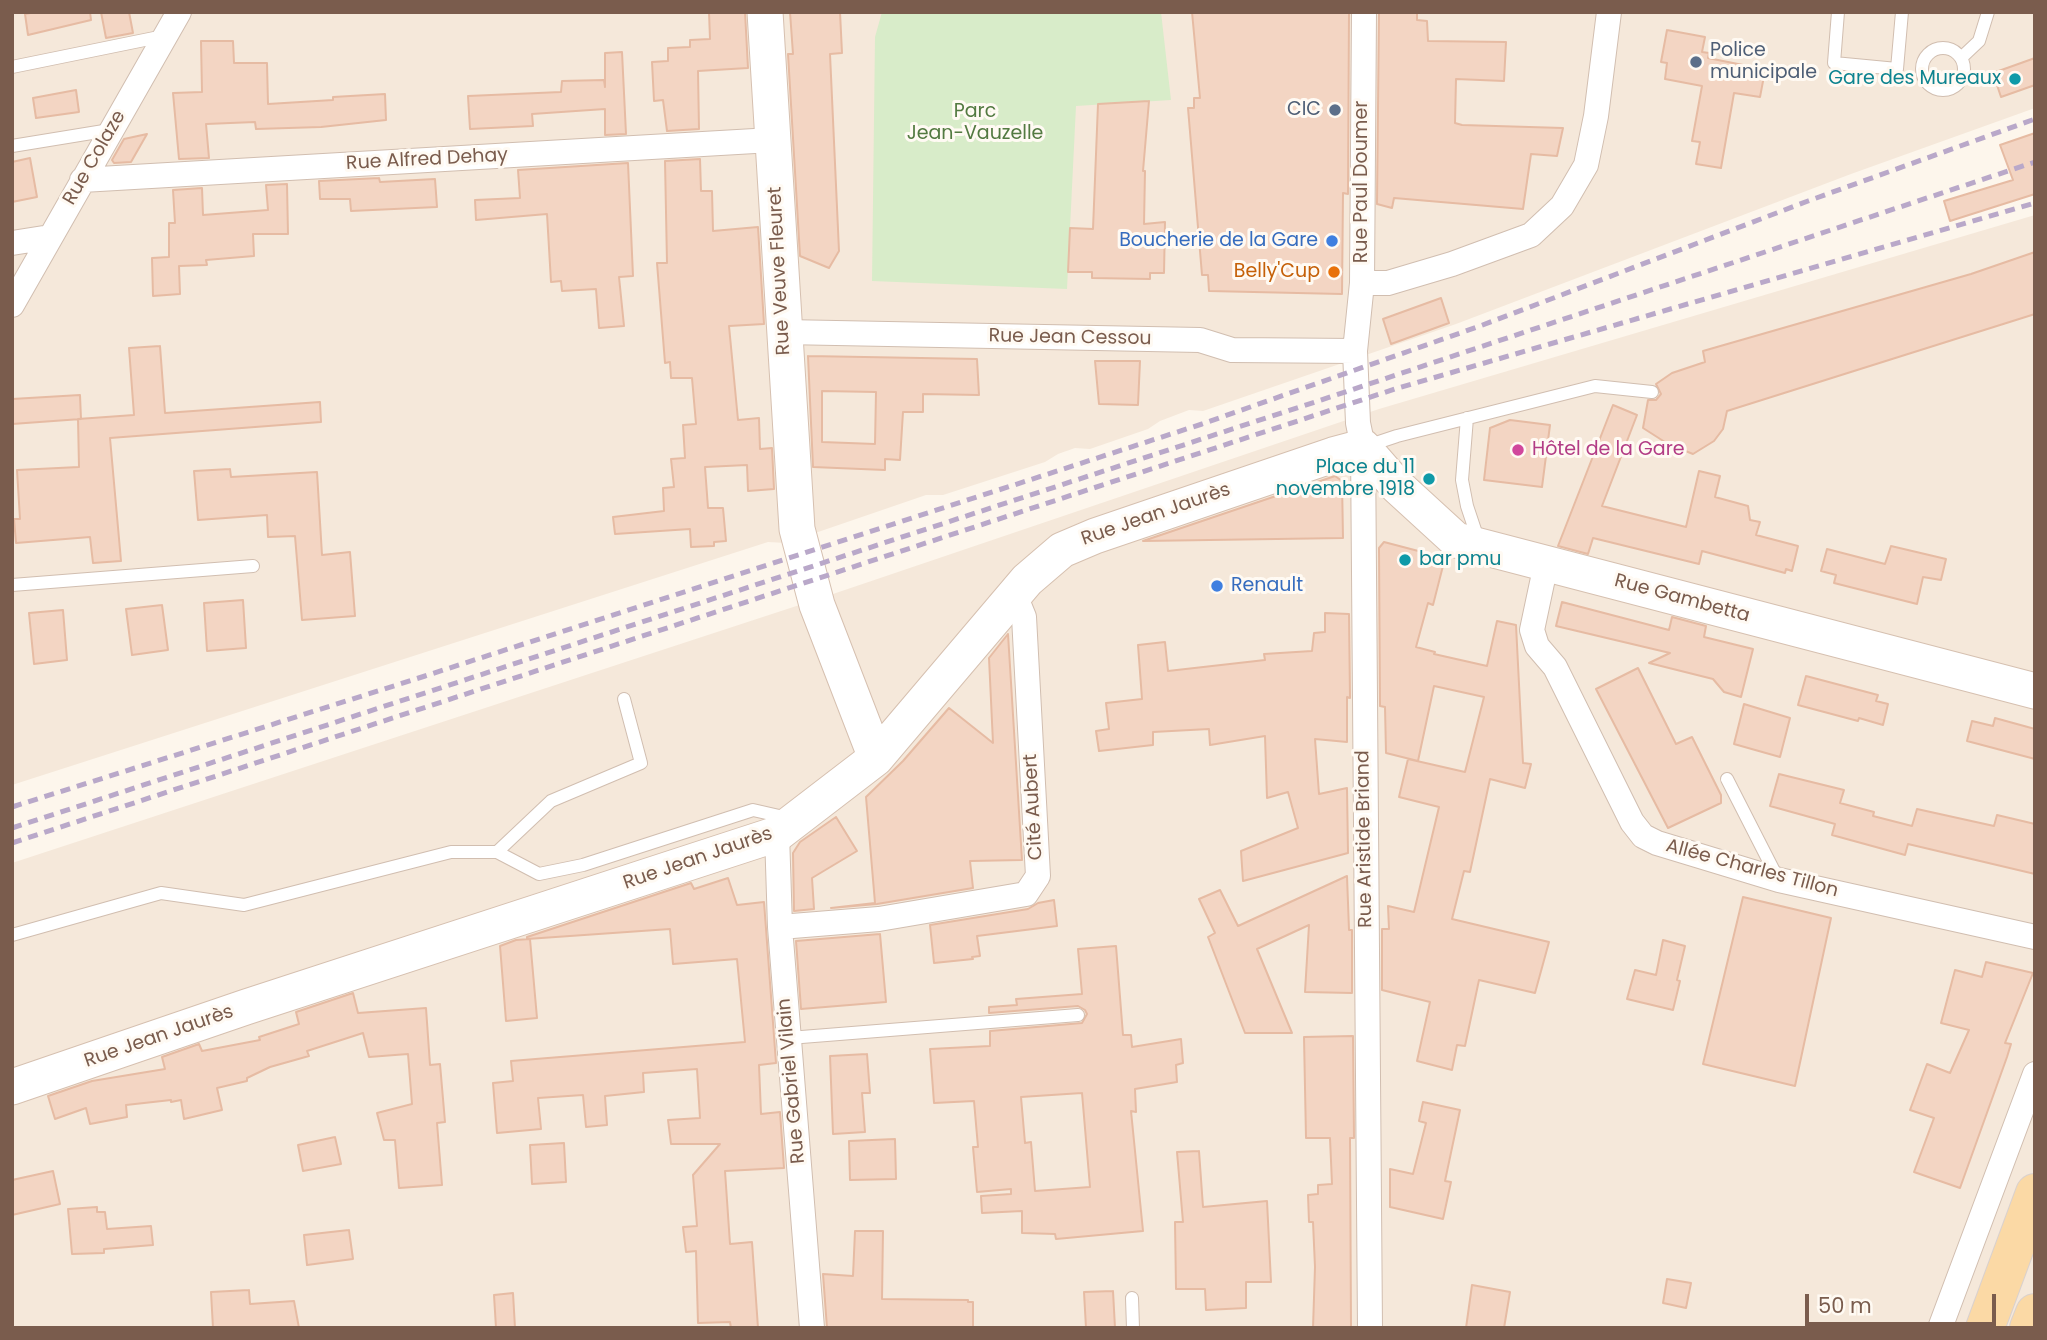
<!DOCTYPE html>
<html>
<head>
<meta charset="utf-8">
<style>
  body { margin:0 }
  #map { position:relative; width:2047px; height:1340px; overflow:hidden; background:#fdf6ec; font-family:Poppins,sans-serif }
  canvas { display:block }
  .frame { position:absolute; inset:0; border:14px solid #7a5c4d; pointer-events:none }
  .scale { position:absolute; left:1805px; top:1294px; width:191px; height:32px; box-sizing:border-box; border:4px solid #7a5c4d; border-top:0; padding-left:9px; font-size:21px; line-height:24px; white-space:nowrap; color:#7a5c4d; -webkit-text-stroke:5px #fffaf3; paint-order:stroke }
</style>
</head>
<body>
<div id="map">
<canvas width="2047" height="1340"></canvas>
<div class="frame"></div>
<div class="scale">50 m</div>
</div>
<script>
const ctx = document.querySelector('canvas').getContext('2d');
ctx.lineJoin = 'round';
function paint(path, color) { ctx.fillStyle = color; ctx.fill(path, 'evenodd'); }
const shape = rows => new Path2D(rows.map(r => 'M' + r).join(''));
function trace(path, color, width, dash) { ctx.strokeStyle = color; ctx.lineWidth = width; ctx.lineCap = dash ? 'butt' : 'round'; ctx.setLineDash(dash || []); ctx.stroke(path); }
function write(font, color, halo, rows, align = 'center') {
  ctx.font = font + ' Poppins,sans-serif'; ctx.lineWidth = 6; ctx.setLineDash([]); ctx.textBaseline = 'middle'; ctx.strokeStyle = halo; ctx.fillStyle = color; for (const [text, x, y, turn = 0] of rows) {
    ctx.save(); ctx.translate(x, y); ctx.rotate((+turn || 0) * Math.PI / 180); ctx.textAlign = isNaN(turn) ? turn : align; if (halo) ctx.strokeText(text, 0, 0); ctx.fillText(text, 0, 0); ctx.restore();
  }
}
paint(shape([
  [12,12,2035,12,2035,108,1851,174,1456,324,1203,411,1189,410,1160,421,1148,429,1090,449,1075,448,1058,454,1045,462,943,495,926,495,786,543,768,542,12,785],
  [2035,215,2035,1328,12,1328,12,863,833,594,1379,409]
]), '#f5e8da');
paint(shape([
  [882,12,1161,12,1171,100,1076,106,1067,289,872,281,875,37]
]), '#d8ecc9');
const building = shape([
  [36,12,90,12,91,20,28,35,25,14,36,12],
  [101,12,129,12,133,33,106,38,101,12],
  [709,12,745,12,748,68,698,71,699,129,667,131,663,100,654,101,652,62,668,61,668,48,690,47,690,40,710,39,709,12],
  [790,12,840,12,842,53,830,54,839,251,829,268,800,256,788,54,793,54,790,12],
  [1192,12,1349,12,1348,194,1343,193,1342,294,1209,291,1208,275,1202,275,1188,108,1194,108,1194,98,1200,98,1192,12],
  [1379,12,1417,12,1417,20,1427,21,1428,41,1506,42,1504,81,1456,79,1455,123,1462,125,1563,128,1557,156,1531,154,1523,209,1394,198,1392,208,1377,204,1379,12],
  [1667,30,1705,37,1702,52,1709,53,1708,58,1743,65,1742,71,1764,76,1760,97,1734,93,1721,168,1696,164,1700,142,1692,141,1702,86,1665,79,1667,63,1661,62,1667,30],
  [201,41,233,41,234,63,267,63,268,104,333,100,333,97,385,94,386,120,321,127,256,129,255,122,206,124,209,158,179,159,173,93,202,92,201,41],
  [622,52,626,134,605,135,605,109,532,114,533,126,470,129,468,96,561,92,562,81,604,80,605,87,605,53,622,52],
  [2035,58,2035,85,2001,97,1993,73,2035,58],
  [76,90,79,112,36,118,33,98,76,90],
  [1149,101,1143,171,1145,171,1144,224,1165,222,1164,273,1150,273,1150,279,1092,278,1092,272,1068,272,1070,228,1093,229,1098,104,1149,101],
  [2035,133,2035,194,1950,221,1944,201,2013,180,2000,145,2035,133],
  [147,134,131,162,114,163,112,160,124,139,147,134],
  [30,158,37,197,12,202,12,162,30,158],
  [700,159,701,191,712,191,713,231,758,227,764,324,729,326,738,420,759,418,760,449,772,448,774,489,748,491,747,465,705,467,708,508,723,508,726,541,714,542,714,546,691,547,690,529,615,534,613,517,664,511,663,488,674,487,671,459,685,458,683,425,696,424,692,378,671,378,670,362,665,363,657,263,667,263,665,161,700,159],
  [628,163,633,276,619,277,624,326,599,328,596,289,562,291,561,281,551,282,547,214,476,220,475,200,520,198,518,170,628,163],
  [379,178,380,182,435,179,437,207,351,211,350,199,320,199,319,181,379,178],
  [287,184,288,234,253,234,254,256,206,260,207,265,179,266,180,294,153,296,152,258,169,257,169,223,175,223,173,190,202,188,203,215,268,210,266,185,287,184],
  [2035,252,2035,314,1727,411,1723,429,1714,441,1693,454,1668,444,1643,428,1648,400,1656,400,1661,394,1656,384,1672,373,1705,362,1703,351,1971,274,2035,252],
  [1441,298,1449,323,1391,344,1383,319,1441,298],
  [160,346,165,413,320,402,321,422,110,438,121,561,93,563,90,537,16,543,14,519,20,519,17,470,79,467,78,419,134,415,129,348,160,346],
  [808,356,977,359,979,395,923,394,923,412,903,412,900,460,885,459,885,470,813,467,808,356],
  [822,391,876,392,875,444,822,442,822,391],
  [1095,361,1140,361,1138,405,1099,404,1095,361],
  [80,395,81,419,12,424,12,399,80,395],
  [1613,405,1637,415,1602,506,1686,527,1699,471,1720,476,1715,497,1748,506,1750,520,1760,522,1756,535,1798,546,1792,571,1786,569,1785,573,1702,551,1699,564,1593,538,1588,554,1558,546,1613,405],
  [1510,420,1550,425,1542,487,1484,480,1490,428,1510,420],
  [230,469,231,477,317,472,322,555,350,552,355,616,302,620,295,536,268,537,267,515,198,520,194,471,230,469],
  [1335,476,1342,481,1343,538,1143,541,1335,476],
  [1384,542,1445,558,1433,605,1428,603,1416,647,1435,652,1434,654,1487,666,1497,621,1516,625,1523,763,1531,764,1525,788,1490,779,1470,872,1464,871,1452,919,1549,942,1535,993,1479,980,1465,1046,1457,1045,1452,1070,1417,1061,1430,1002,1382,990,1382,929,1389,929,1388,906,1414,912,1439,807,1399,797,1408,759,1465,772,1484,697,1434,686,1418,761,1386,753,1385,707,1380,706,1379,548,1384,542],
  [1891,546,1946,559,1941,580,1923,577,1917,604,1834,583,1836,575,1821,571,1827,549,1885,564,1891,546],
  [243,600,246,648,207,651,204,603,243,600],
  [1562,602,1669,630,1672,617,1706,626,1704,637,1753,649,1741,697,1724,692,1713,679,1649,663,1670,653,1556,626,1562,602],
  [162,605,168,650,132,655,126,609,162,605],
  [63,610,67,660,34,664,29,613,63,610],
  [1325,613,1349,614,1350,698,1347,697,1347,742,1315,739,1319,794,1347,788,1348,853,1243,881,1241,851,1298,828,1288,792,1267,798,1265,736,1210,745,1209,729,1153,732,1153,745,1099,751,1096,731,1109,729,1106,703,1142,699,1138,645,1165,642,1168,671,1265,660,1264,654,1312,651,1314,633,1325,632,1325,613],
  [1008,634,1022,860,970,861,973,888,877,904,831,908,875,903,866,797,903,761,949,708,993,743,989,658,1008,634],
  [1638,668,1676,744,1692,737,1721,795,1721,803,1668,828,1596,689,1638,668],
  [1806,676,1878,695,1876,701,1888,704,1883,725,1859,718,1858,721,1798,705,1806,676],
  [1744,704,1790,718,1780,757,1734,744,1744,704],
  [1995,718,2035,729,2035,759,1967,741,1972,721,1993,726,1995,718],
  [1779,774,1844,790,1840,803,1874,812,1873,816,1912,826,1917,809,1994,826,1997,815,2035,824,2035,874,1908,844,1905,855,1832,835,1835,824,1770,806,1779,774],
  [836,817,857,851,812,878,814,909,794,911,793,853,800,842,836,817],
  [1347,876,1349,930,1352,930,1352,993,1305,992,1309,925,1257,949,1292,1033,1245,1033,1208,937,1215,933,1199,899,1220,890,1238,926,1347,876],
  [728,878,737,905,764,902,776,1063,759,1065,761,1114,780,1112,784,1168,725,1171,730,1244,752,1242,758,1328,731,1328,730,1322,698,1323,696,1251,686,1252,683,1227,697,1226,693,1175,720,1144,671,1144,668,1120,700,1118,697,1069,643,1073,644,1092,605,1096,607,1125,586,1127,583,1095,538,1098,541,1129,497,1133,493,1083,513,1081,511,1061,745,1042,737,959,673,964,670,929,527,939,527,937,691,883,694,889,728,878],
  [1743,897,1831,918,1795,1086,1703,1064,1743,897],
  [1054,900,1057,926,977,936,980,956,972,957,973,959,934,963,930,925,1028,909,1038,903,1054,900],
  [880,934,886,1002,801,1009,796,941,880,934],
  [530,939,537,1018,506,1021,500,946,516,940,530,939],
  [1663,940,1685,946,1677,980,1680,981,1673,1010,1627,999,1635,970,1656,975,1663,940],
  [1116,946,1123,1035,1131,1035,1132,1047,1181,1039,1183,1063,1176,1065,1177,1082,1135,1089,1136,1112,1131,1111,1143,1231,1056,1239,1055,1234,1022,1233,1022,1211,982,1213,981,1196,1011,1194,1011,1189,977,1192,973,1147,978,1147,974,1101,934,1103,930,1049,990,1046,990,1031,1082,1023,1087,1014,1085,1010,1078,1006,989,1013,989,1007,1017,1005,1016,999,1082,994,1078,949,1116,946],
  [1082,1093,1090,1187,1035,1191,1031,1142,1025,1143,1021,1097,1082,1093],
  [1986,962,2033,973,2005,1043,2011,1044,2007,1057,1960,1188,1914,1172,1934,1118,1910,1110,1927,1064,1950,1073,1969,1030,1941,1023,1955,970,1982,977,1986,962],
  [353,993,358,1013,426,1008,430,1065,440,1064,445,1122,437,1123,442,1185,399,1188,395,1140,384,1140,377,1113,412,1104,408,1054,369,1057,363,1033,307,1051,309,1056,270,1067,247,1078,247,1081,217,1088,222,1110,184,1119,181,1100,171,1102,171,1100,126,1105,127,1117,90,1124,86,1108,55,1119,48,1096,92,1081,165,1069,162,1057,199,1044,202,1051,260,1040,259,1037,299,1024,296,1012,353,993],
  [1353,1036,1354,1138,1350,1138,1351,1328,1313,1328,1315,1267,1313,1222,1309,1222,1308,1195,1318,1194,1318,1185,1332,1184,1330,1138,1306,1138,1304,1037,1353,1036],
  [867,1054,870,1093,862,1093,865,1132,833,1134,830,1056,867,1054],
  [1423,1102,1460,1110,1445,1181,1451,1182,1443,1219,1390,1207,1390,1169,1413,1174,1426,1123,1419,1121,1423,1102],
  [335,1137,341,1164,303,1171,298,1145,335,1137],
  [895,1139,896,1179,850,1180,849,1141,895,1139],
  [564,1143,566,1182,532,1184,530,1145,564,1143],
  [1199,1151,1203,1207,1267,1201,1271,1282,1246,1282,1246,1308,1206,1310,1205,1289,1176,1289,1175,1222,1183,1222,1177,1152,1199,1151],
  [53,1171,60,1204,12,1215,12,1180,53,1171],
  [97,1207,97,1212,105,1212,107,1229,151,1226,153,1245,104,1249,104,1253,72,1254,68,1209,97,1207],
  [349,1230,353,1259,307,1265,304,1235,349,1230],
  [855,1231,883,1231,882,1299,968,1300,968,1302,973,1302,973,1328,827,1328,823,1274,853,1276,855,1231],
  [1667,1279,1691,1283,1686,1308,1663,1303,1667,1279],
  [1472,1285,1510,1292,1504,1328,1466,1328,1472,1285],
  [249,1290,250,1304,294,1301,299,1328,213,1328,211,1292,249,1290],
  [1113,1291,1115,1328,1086,1328,1084,1292,1113,1291],
  [513,1293,515,1328,496,1328,494,1295,513,1293]
]);
paint(building, '#f3d5c3');
trace(building, '#e6bba3', 2);
const lane = shape([
  [1838,12,1834,63,1897,69,1902,12],
  '1922 69a21 21 0 1 1 42 0a21 21 0 1 1-42 0Z',
  [1961,58,1979,41,1988,12],
  [12,67,164,36],
  [12,146,110,130],
  [1467,418,1462,480,1467,506,1479,542],
  [1367,446,1397,436,1595,386,1652,392],
  [12,585,253,566],
  [1727,779,1777,877],
  [497,852,551,801,641,763,624,699],
  [12,935,161,893,244,905,451,852,497,852,539,874,583,865,753,810,788,818],
  [789,1038,1078,1015],
  [1132,1298,1133,1328]
]);
const street = shape([
  [1364,12,1362,283,1355,351,1358,423,1363,447,1370,1328],
  [82,180,772,140],
  [12,243,50,237],
  [1362,283,1388,283,1452,264,1531,235,1562,206,1586,165,1596,116,1609,12],
  [12,305,179,12],
  [784,332,1200,340,1232,350,1355,351],
  [1546,564,1532,630,1537,646,1555,667,1632,822,1643,836,1657,843,1779,880,2035,937],
  [777,834,780,927,812,1328],
  [780,927,879,919,1026,894,1038,876,1024,617,1015,595],
  [1940,1328,2035,1074]
]);
const secondary = shape([
  [765,12,797,529,817,605,876,758],
  [12,1087,246,1007,777,834,876,758,1027,580,1062,550,1095,536,1333,455,1363,447,1397,486,1456,540,2035,691]
]);
const primary = shape([
  [1985,1328,2035,1193],
  [2029,1328,2035,1313]
]);
trace(lane, '#d1beb0', 14);
trace(street, '#d1beb0', 26);
trace(secondary, '#d6c0b0', 37);
trace(primary, '#dad1cd', 40);
trace(lane, '#fff', 12);
trace(street, '#fff', 24);
trace(secondary, '#fff', 35);
trace(primary, '#fbd9a5', 38);
trace(shape([
  [12,807,425,676,1202,424,1480,326,1808,201,2035,119],
  [12,828,1318,401,2035,162],
  [12,843,1395,389,2035,203]
]), '#b9a8c9', 5, [10, 7]);
for (const [x, y, r, color] of [
  [1696,62,7,"#5c6f8a"],
  [2015,79,7,"#0f9aa8"],
  [1335,110,7,"#5c6f8a"],
  [1332,241,7,"#3f7fe0"],
  [1334,272,7,"#e8710a"],
  [1518,450,7,"#d1479c"],
  [1429,479,7,"#0f9aa8"],
  [1405,560,7,"#0f9aa8"],
  [1217,586,7,"#3f7fe0"]
]) { const dot = new Path2D(); dot.arc(x, y, r, 0, 2 * Math.PI); ctx.fillStyle = color; ctx.fill(dot); trace(dot, '#fffaf3', 2.5); }
write('19px', '#4e5e75', '#fffaf3', [
  ["Police",1710,51],
  ["municipale",1710,73],
  ["CIC",1321,110,"right"]
], 'left');
write('19px', '#0d838f', '#fffaf3', [
  ["Gare des Mureaux",2001,79],
  ["Place du 11",1415,468],
  ["novembre 1918",1415,490],
  ["bar pmu",1419,560,"left"]
], 'right');
write('19px', '#537a41', '#fffaf3', [
  ["Parc",975,112],
  ["Jean-Vauzelle",975,134]
]);
write('19px', '#7a5c4d', '#fffaf3', [
  ["Rue Colaze",95,158,-60],
  ["Rue Alfred Dehay",427,160,-3],
  ["Rue Paul Doumer",1362,182,-90],
  ["Rue Veuve Fleuret",780,271,-93],
  ["Rue Jean Cessou",1070,338,1],
  ["Rue Jean Jaurès",1156,515,-19],
  ["Rue Gambetta",1682,599,15],
  ["Cité Aubert",1034,807,-93],
  ["Rue Aristide Briand",1365,839,-91],
  ["Rue Jean Jaurès",698,859,-19],
  ["Allée Charles Tillon",1752,869,15],
  ["Rue Jean Jaurès",159,1037,-19],
  ["Rue Gabriel Vilain",792,1081,-95]
]);
write('19px', '#366cbe', '#fffaf3', [
  ["Boucherie de la Gare",1318,241],
  ["Renault",1231,586,"left"]
], 'right');
write('19px', '#c56008', '#fffaf3', [
  ["Belly'Cup",1320,272]
], 'right');
write('19px', '#b23c85', '#fffaf3', [
  ["Hôtel de la Gare",1532,450]
], 'left');
</script>
</body>
</html>
